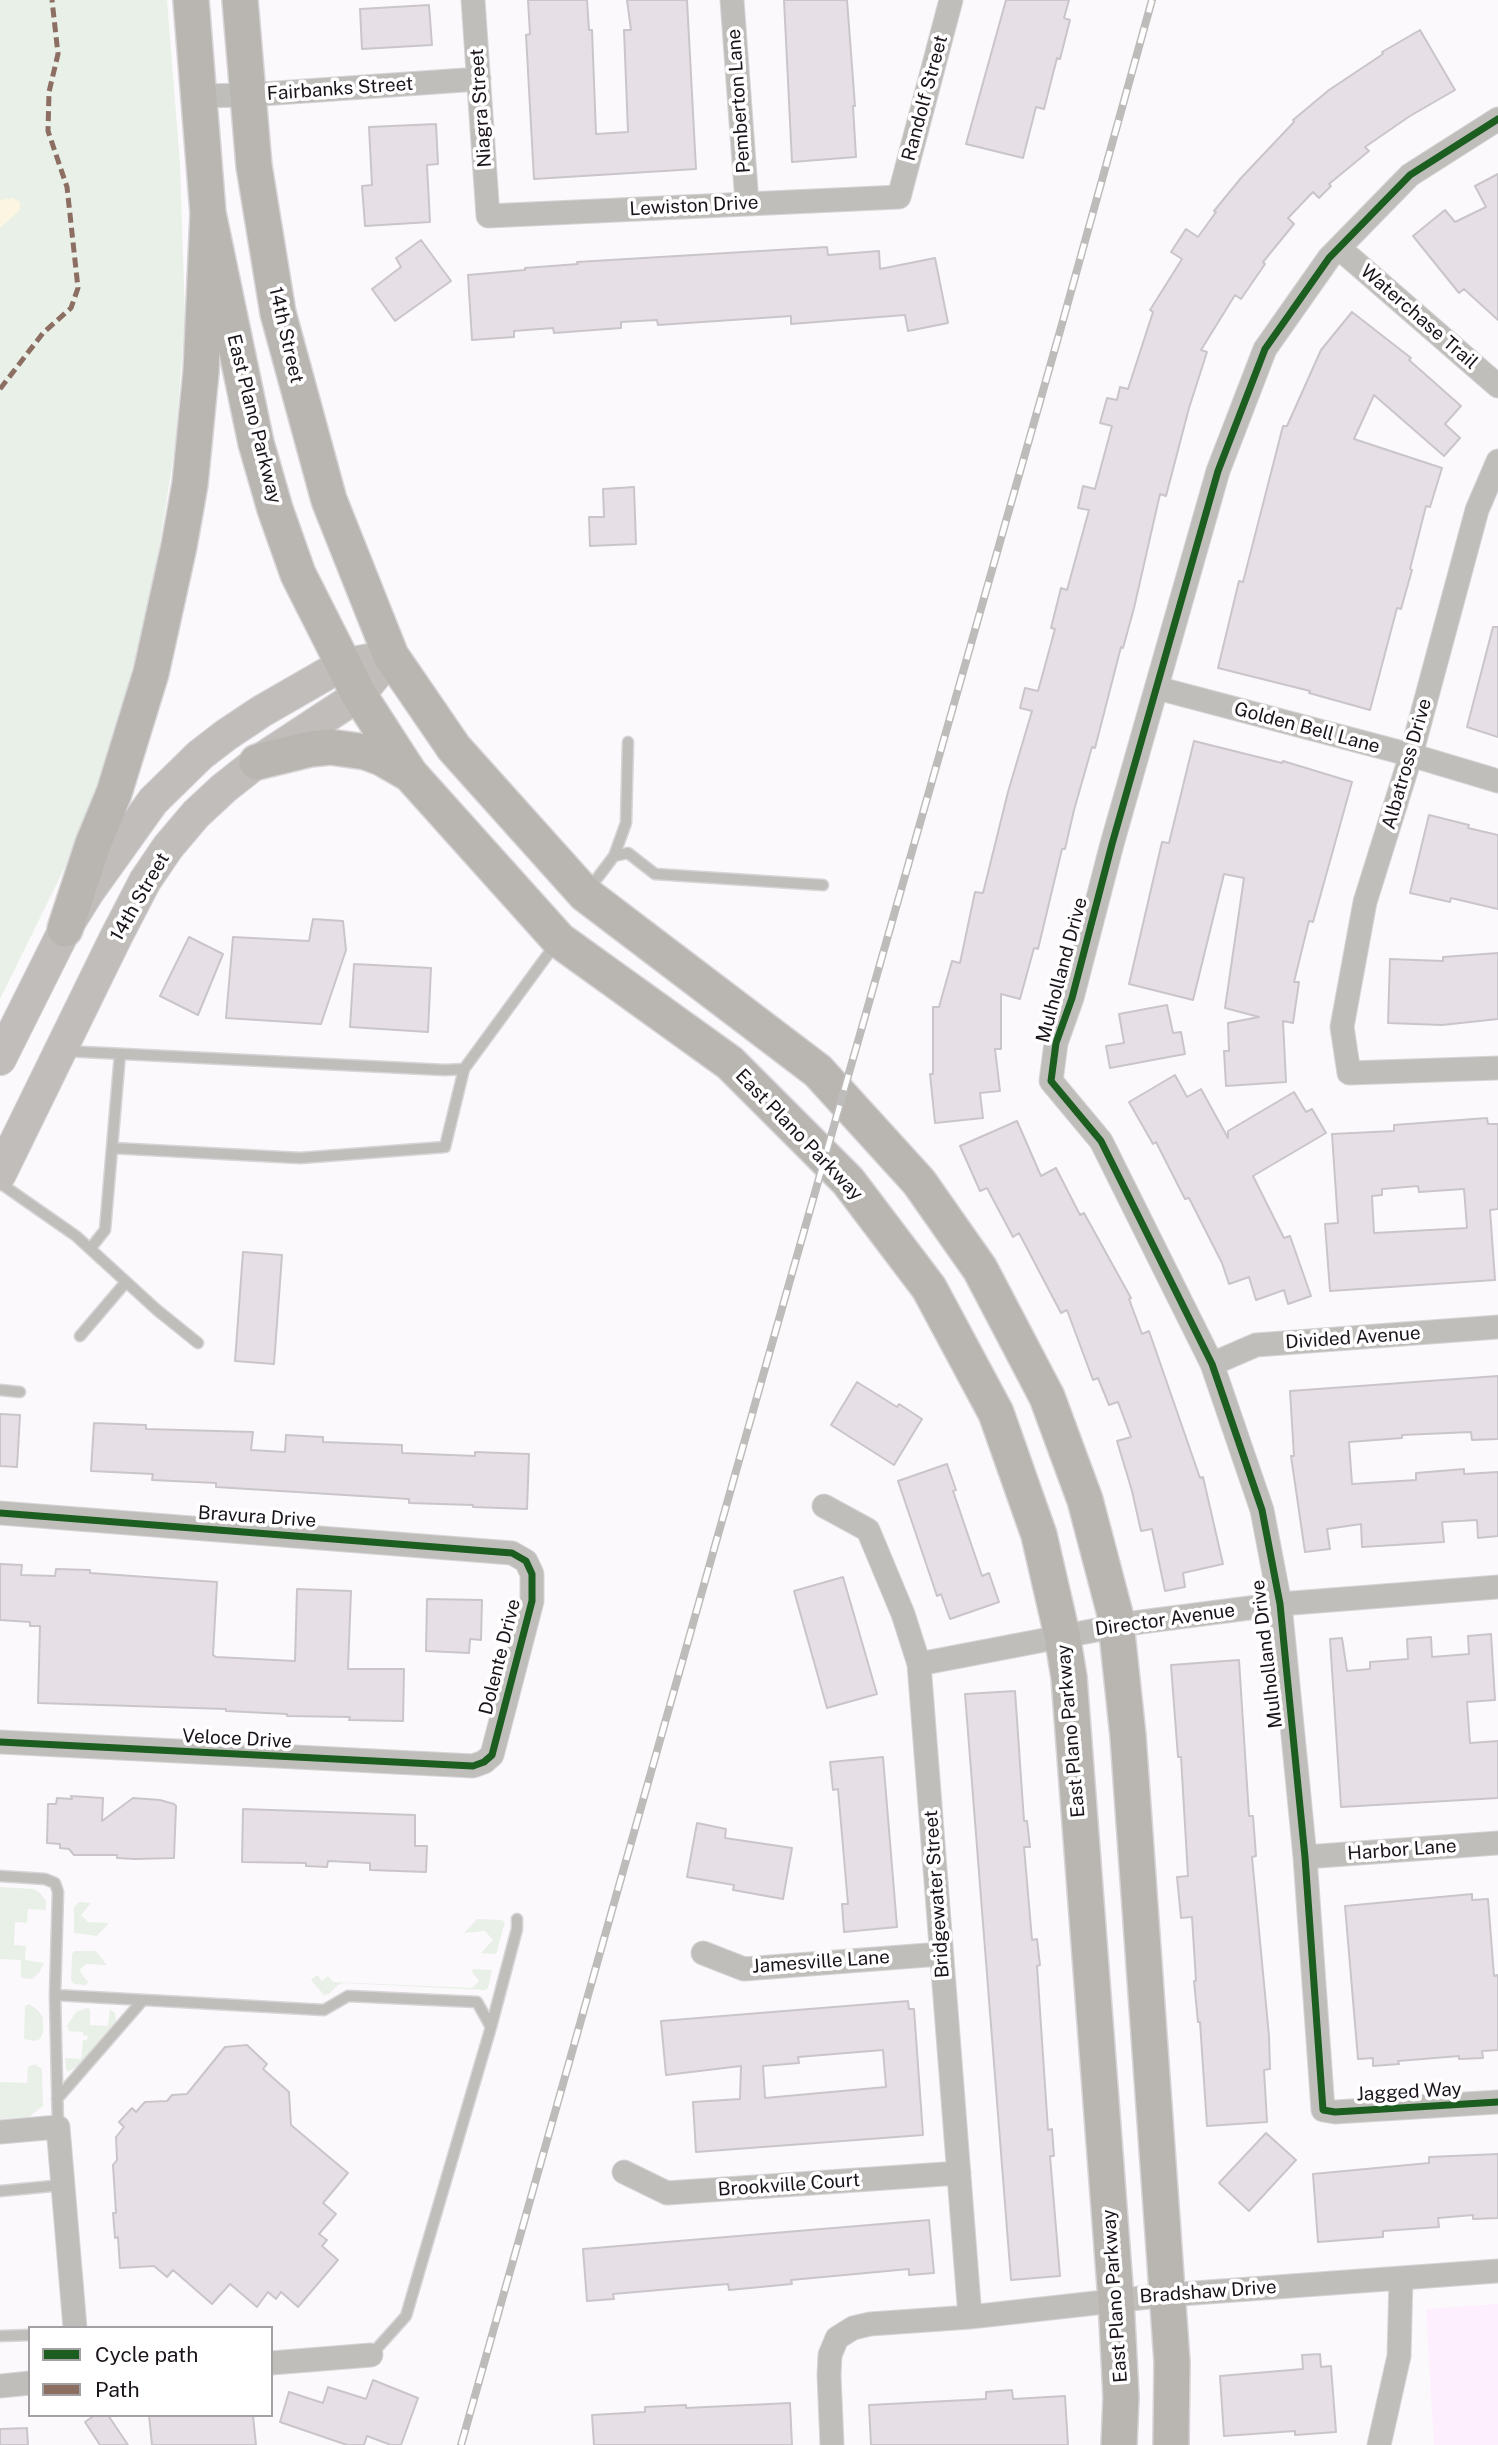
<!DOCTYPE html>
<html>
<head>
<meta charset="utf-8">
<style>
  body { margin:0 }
  #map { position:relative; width:1498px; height:2445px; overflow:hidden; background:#fcf9fc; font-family:"Public Sans",sans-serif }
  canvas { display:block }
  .legend { position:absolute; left:28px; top:2326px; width:245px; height:91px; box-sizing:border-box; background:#fff; border:2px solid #a4a1a4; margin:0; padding:9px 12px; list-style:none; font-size:21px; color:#1b141b }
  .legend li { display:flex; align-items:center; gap:14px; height:35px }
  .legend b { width:35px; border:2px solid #a4a1a4 }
</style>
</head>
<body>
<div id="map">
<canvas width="1498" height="2445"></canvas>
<ul class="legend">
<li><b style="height:9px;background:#1b5e20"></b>Cycle path</li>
<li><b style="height:9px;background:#8d6e63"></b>Path</li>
</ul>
</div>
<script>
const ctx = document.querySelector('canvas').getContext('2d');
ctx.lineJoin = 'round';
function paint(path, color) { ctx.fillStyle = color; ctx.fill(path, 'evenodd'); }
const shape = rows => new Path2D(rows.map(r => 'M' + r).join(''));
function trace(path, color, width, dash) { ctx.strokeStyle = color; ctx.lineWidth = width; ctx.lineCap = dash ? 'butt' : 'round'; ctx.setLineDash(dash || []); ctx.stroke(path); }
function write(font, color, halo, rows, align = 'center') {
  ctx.font = font + ' "Public Sans",sans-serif'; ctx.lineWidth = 7; ctx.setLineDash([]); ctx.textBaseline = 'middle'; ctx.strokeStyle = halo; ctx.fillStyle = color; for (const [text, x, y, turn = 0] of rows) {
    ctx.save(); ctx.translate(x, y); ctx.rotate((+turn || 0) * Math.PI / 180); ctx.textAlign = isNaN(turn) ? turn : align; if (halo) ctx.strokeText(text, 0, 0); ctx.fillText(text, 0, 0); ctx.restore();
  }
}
paint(shape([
  [1498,2304,1498,2445,1434,2445,1426,2309]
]), '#fdeffd');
paint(shape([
  [0,0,167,0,180,164,185,319,175,446,155,575,135,660,107,758,65,867,0,999],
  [0,1887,33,1889,40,1893,46,1901,46,1910,28,1909,27,1923,15,1922,14,1945,26,1946,25,1960,44,1963,39,1973,32,1979,21,1978,21,1960,0,1959],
  [79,1902,91,1903,81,1915,88,1922,109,1923,97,1936,74,1933,74,1907],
  [477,1919,501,1920,505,1922,496,1954,481,1953,493,1940,485,1931,464,1933],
  [74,1951,96,1951,107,1965,86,1964,79,1970,88,1982,86,1985,74,1984,71,1980,72,1954],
  [473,1969,492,1970,488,1988,485,1990,343,1983,338,1985,329,1994,324,1995,311,1980,317,1975,322,1981,328,1976,333,1982,472,1988,479,1981,472,1972],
  [29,2004,38,2010,43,2018,43,2033,40,2039,34,2041,24,2039,25,2006],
  [87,2008,90,2009,90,2025,108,2026,110,2009,115,2013,116,2021,78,2066,68,2072,66,2069,65,2058,81,2059,83,2040,87,2040,88,2036,83,2035,83,2032,69,2031,67,2026,76,2012],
  [35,2064,42,2069,43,2106,29,2117,0,2119,0,2082,27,2083,28,2067]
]), '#e8f0e7');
paint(shape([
  [13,198,20,202,20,210,0,228,0,200]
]), '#fbf5e1');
const building = shape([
  [528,0,587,0,589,30,592,30,596,134,628,132,624,30,631,30,627,0,687,0,696,169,534,179,526,35,530,34,528,0],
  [784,0,847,0,855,106,853,106,856,157,792,162,784,0],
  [1006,0,1069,0,1064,18,1070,20,1060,59,1057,58,1044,109,1036,107,1023,158,966,144,1006,0],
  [429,5,432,45,362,49,360,9,429,5],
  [1420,30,1455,90,1410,116,1365,147,1369,151,1329,184,1331,186,1319,198,1313,192,1288,218,1294,224,1263,262,1265,264,1241,299,1235,295,1201,350,1207,352,1189,408,1166,496,1160,494,1134,608,1123,648,1121,647,1095,748,1092,747,1074,810,1065,849,1062,849,1038,949,1034,948,1020,999,1001,994,1001,1049,995,1049,1000,1091,980,1093,983,1118,935,1123,930,1074,933,1074,933,1007,939,1007,952,961,960,963,975,892,983,893,1008,792,1032,711,1020,708,1025,688,1038,691,1055,629,1051,628,1061,588,1067,590,1089,510,1078,508,1083,486,1095,489,1112,426,1100,423,1107,398,1117,400,1120,387,1128,389,1153,312,1150,310,1182,259,1171,252,1186,229,1198,237,1216,212,1214,211,1241,178,1294,122,1293,120,1329,90,1383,54,1382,52,1420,30],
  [436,124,438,164,427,165,430,222,365,226,362,186,372,185,369,127,436,124],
  [1498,174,1498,320,1464,289,1459,293,1413,236,1445,210,1455,222,1486,207,1475,186,1498,174],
  [421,240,451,281,395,321,372,289,401,267,396,258,421,240],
  [827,247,828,255,879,251,880,269,935,258,948,323,908,331,905,315,791,324,791,316,658,325,657,320,621,322,621,328,554,333,553,328,514,331,514,337,472,340,468,275,525,270,525,268,578,264,577,262,827,247],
  [1352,312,1411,358,1409,360,1461,406,1445,424,1460,438,1444,456,1374,395,1354,439,1442,468,1430,507,1426,506,1410,569,1412,570,1401,609,1397,608,1370,710,1309,693,1310,691,1218,668,1239,581,1243,582,1283,426,1287,426,1321,350,1352,312],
  [634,487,636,544,590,546,589,517,604,517,603,489,634,487],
  [1493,627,1498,627,1498,737,1467,727,1493,627],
  [1194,741,1282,763,1283,761,1352,782,1313,922,1309,921,1294,982,1299,982,1293,1023,1283,1021,1286,1082,1226,1086,1224,1051,1229,1051,1228,1023,1259,1017,1225,1008,1244,878,1224,874,1193,1000,1129,984,1162,842,1169,843,1194,741],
  [1429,815,1469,825,1468,828,1498,835,1498,909,1451,898,1450,902,1410,893,1429,815],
  [313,919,343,921,346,950,321,1024,226,1018,233,937,309,941,313,919],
  [189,937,223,954,198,1015,160,996,189,937],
  [1498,953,1498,1019,1442,1025,1388,1023,1390,959,1443,961,1443,957,1498,953],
  [354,964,431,968,428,1032,350,1027,354,964],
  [1167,1005,1173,1033,1181,1032,1185,1054,1110,1068,1106,1046,1124,1043,1119,1014,1167,1005],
  [1175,1075,1187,1097,1201,1089,1228,1138,1228,1131,1294,1092,1306,1112,1312,1109,1326,1133,1253,1176,1284,1238,1290,1236,1311,1296,1288,1304,1284,1290,1256,1300,1249,1277,1229,1284,1222,1263,1189,1198,1185,1199,1156,1142,1153,1144,1129,1102,1175,1075],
  [1487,1118,1488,1124,1498,1124,1498,1209,1490,1210,1495,1280,1330,1291,1325,1224,1338,1223,1332,1134,1394,1131,1394,1125,1487,1118],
  [1418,1186,1419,1192,1464,1189,1467,1228,1374,1233,1372,1196,1382,1195,1382,1189,1418,1186],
  [1017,1121,1041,1176,1056,1168,1080,1215,1084,1213,1131,1298,1129,1299,1142,1334,1149,1331,1200,1478,1203,1477,1223,1564,1183,1573,1185,1587,1165,1591,1152,1529,1141,1531,1132,1491,1117,1441,1131,1437,1118,1402,1109,1405,1098,1378,1093,1380,1067,1310,1061,1313,1019,1233,1013,1237,987,1188,980,1191,960,1146,1017,1121],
  [243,1252,282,1255,274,1364,235,1361,243,1252],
  [1498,1376,1498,1439,1472,1440,1471,1432,1402,1435,1402,1438,1349,1442,1352,1484,1416,1480,1416,1473,1464,1469,1464,1474,1498,1472,1498,1536,1478,1538,1477,1520,1442,1522,1444,1542,1362,1547,1361,1524,1327,1529,1330,1549,1305,1552,1291,1456,1294,1456,1290,1391,1498,1376],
  [857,1382,897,1407,899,1404,922,1419,894,1465,831,1425,857,1382],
  [0,1414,20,1415,17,1467,0,1466,0,1414],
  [94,1423,146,1425,146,1429,253,1432,251,1450,285,1452,286,1435,323,1437,323,1442,402,1445,402,1453,475,1456,475,1452,529,1454,527,1509,473,1507,473,1505,409,1503,409,1499,216,1487,216,1483,152,1480,153,1474,91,1471,94,1423],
  [947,1464,956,1490,953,1491,982,1576,989,1573,999,1602,950,1619,941,1594,937,1596,898,1481,947,1464],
  [0,1564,22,1565,21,1575,55,1576,56,1569,90,1570,90,1573,217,1582,213,1655,216,1657,295,1661,297,1589,351,1591,348,1669,404,1669,403,1721,349,1720,350,1717,287,1716,287,1714,226,1711,226,1709,38,1703,40,1626,30,1626,30,1622,0,1620,0,1564],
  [843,1577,877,1694,827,1708,794,1591,843,1577],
  [427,1599,482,1600,481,1640,470,1639,469,1653,426,1651,427,1599],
  [1491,1634,1495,1700,1467,1702,1470,1743,1498,1741,1498,1798,1341,1807,1330,1639,1342,1638,1347,1671,1370,1669,1370,1662,1408,1659,1407,1639,1431,1637,1432,1657,1469,1654,1468,1636,1491,1634],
  [1239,1660,1249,1816,1253,1816,1256,1856,1252,1857,1269,2036,1270,2069,1264,2070,1267,2122,1207,2126,1200,2022,1198,2022,1194,1981,1196,1981,1192,1917,1181,1918,1177,1877,1188,1876,1181,1757,1178,1757,1171,1665,1239,1660],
  [1015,1691,1024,1821,1027,1821,1030,1847,1024,1847,1032,1940,1037,1939,1040,1965,1037,1966,1048,2130,1052,2129,1054,2156,1050,2156,1060,2276,1011,2280,965,1694,1015,1691],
  [883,1757,897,1927,844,1932,842,1904,848,1904,838,1789,833,1790,830,1762,883,1757],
  [71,1796,103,1798,102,1821,133,1798,160,1800,174,1804,176,1806,174,1858,135,1859,117,1858,117,1855,74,1855,69,1849,60,1848,60,1844,47,1843,48,1804,56,1804,57,1798,72,1799,71,1796],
  [243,1809,415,1815,415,1846,427,1846,426,1872,370,1870,370,1863,328,1861,327,1867,306,1866,306,1863,242,1862,243,1809],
  [697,1823,726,1829,725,1838,792,1848,783,1899,733,1890,734,1885,687,1877,697,1823],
  [1472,1894,1472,1900,1488,1899,1494,1976,1498,1975,1498,2050,1482,2051,1483,2058,1459,2059,1459,2056,1398,2061,1399,2064,1373,2066,1373,2058,1358,2059,1345,1906,1472,1894],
  [908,2001,909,2009,914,2009,923,2135,696,2152,693,2102,740,2099,741,2066,666,2075,661,2021,908,2001],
  [883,2050,886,2087,765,2098,763,2066,799,2063,798,2057,883,2050],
  [247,2045,267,2064,263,2069,289,2092,291,2125,348,2173,323,2203,336,2214,319,2234,327,2240,322,2246,338,2260,298,2307,281,2292,276,2299,268,2292,257,2307,230,2284,212,2304,173,2270,167,2277,154,2266,120,2268,118,2237,115,2238,113,2213,116,2213,113,2165,117,2160,116,2137,124,2127,119,2122,132,2108,136,2112,145,2102,167,2101,172,2095,187,2094,225,2047,247,2045],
  [1266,2133,1296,2160,1249,2211,1219,2183,1266,2133],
  [1498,2154,1498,2218,1473,2219,1473,2215,1438,2218,1439,2227,1383,2231,1383,2237,1318,2242,1313,2174,1429,2163,1429,2157,1498,2154],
  [929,2220,934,2273,909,2275,909,2269,791,2280,792,2284,729,2290,728,2284,613,2294,614,2299,587,2301,583,2249,929,2220],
  [1320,2354,1321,2367,1331,2366,1336,2432,1295,2435,1295,2431,1224,2436,1220,2376,1303,2369,1302,2355,1320,2354],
  [373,2380,418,2398,401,2445,391,2445,367,2436,364,2445,347,2445,280,2422,289,2392,323,2403,328,2387,366,2399,373,2380],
  [1012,2390,1013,2399,1065,2396,1068,2445,871,2445,869,2405,986,2399,986,2392,1012,2390],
  [790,2403,792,2445,594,2445,592,2415,645,2412,645,2407,686,2405,686,2408,790,2403],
  [95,2415,108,2415,128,2445,100,2445,85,2422,95,2415],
  [149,2415,253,2415,256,2445,152,2445,149,2415],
  [27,2428,28,2445,0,2445,0,2429,27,2428]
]);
paint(building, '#e6e0e6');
trace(building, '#cac5ca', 2);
const lane = shape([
  [614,856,628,853,655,874,823,885],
  [589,889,614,856,626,823,628,742],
  [64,1051,445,1070,464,1069,557,942],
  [112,1148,300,1158,445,1147,464,1069],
  [0,1183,76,1236,157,1310,198,1343],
  [90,1249,105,1230,120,1054],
  [80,1336,126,1282],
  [0,1390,20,1392],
  [0,1876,45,1879,55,1883,58,1892,55,1995,58,2127],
  [55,1995,324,2010,348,1996,477,2002,491,2027,406,2316,371,2355],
  [491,2027,517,1929,517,1919],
  [57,2099,143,2000],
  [0,2191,63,2185],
  [0,2336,30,2335]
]);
const street = shape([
  [473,0,488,216,899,197,951,0],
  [732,0,747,203],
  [200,96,248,95,479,79],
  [1498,119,1410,175,1329,258,1265,349,1218,471,1112,844,1072,998,1056,1043,1051,1081,1101,1141,1212,1364,1262,1510,1280,1604,1305,1857,1323,2110,1335,2112,1498,2102],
  [1339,248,1498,386],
  [1498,461,1477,510,1411,755,1365,902,1342,1027,1349,1073,1498,1068],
  [1157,688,1411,755,1498,781],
  [1212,1364,1256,1345,1498,1327],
  [824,1506,868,1530,903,1614,919,1664,970,2317],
  [0,1513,512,1553,526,1561,532,1574,532,1601,492,1755,484,1762,473,1766,0,1742],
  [919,1664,1133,1623,1280,1604,1498,1587],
  [1305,1857,1498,1843],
  [703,1953,744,1969,941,1954],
  [0,2132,58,2127,75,2328],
  [624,2172,667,2193,959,2173],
  [271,2363,371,2355],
  [0,2386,30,2383],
  [832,2445,829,2375,830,2355,837,2338,853,2328,870,2324,970,2317,1167,2295,1498,2271],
  [1379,2445,1399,2356,1401,2278]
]);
const secondary = shape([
  [0,1059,65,929,88,892,153,801,200,755,226,735,262,711,342,665,369,660],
  [0,1174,116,937,145,881,168,847,196,814,224,788,257,762,359,695,391,656]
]);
const primary = shape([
  [240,0,254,166,278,313,329,500,391,656,454,748,585,894,818,1071,919,1182,980,1269,1047,1397,1085,1500,1115,1614,1128,1736,1172,2362,1171,2445],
  [208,213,256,443,275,509,298,574,359,695,410,774,559,940,730,1063,848,1181,929,1288,996,1413,1039,1535,1062,1635,1069,1677,1116,2300,1121,2397,1119,2445],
  [257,762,310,749,330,747,366,752,382,758,408,773],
  [65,929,93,844,114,793,151,673,179,546,190,484,201,372,208,213,191,0]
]);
trace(lane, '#d7d5d7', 13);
trace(street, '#d7d5d7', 25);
trace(secondary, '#d7d5d7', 34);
trace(primary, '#d7d5d7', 38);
trace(lane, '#c0bebb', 10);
trace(street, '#c0bebb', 23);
trace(secondary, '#c0bdbb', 32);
trace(primary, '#b9b6b2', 35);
const rail = shape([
  [461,2445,779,1319,1062,324,1152,0]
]);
trace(rail, '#bebcbb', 8);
trace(rail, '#fff', 5, [16]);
trace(shape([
  [0,389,43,333,71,308,78,288,67,187,48,131,49,92,58,54,52,0]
]), '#8d6e63', 5, [10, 5]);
trace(shape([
  [1498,119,1410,175,1329,258,1265,349,1218,471,1112,844,1072,998,1056,1043,1051,1081,1101,1141,1212,1364,1262,1510,1280,1604,1305,1857,1323,2110,1335,2112,1498,2102],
  [0,1513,512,1553,526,1561,532,1574,532,1601,492,1755,484,1762,473,1766,0,1742]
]), '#1b5e20', 7);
write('19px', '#1b141b', '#fff', [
  ["Fairbanks Street",340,89,-4],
  ["Randolf Street",925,98,-75],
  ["Pemberton Lane",739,101,-94],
  ["Niagra Street",481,108,-94],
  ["Lewiston Drive",694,206,-3],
  ["Waterchase Trail",1419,317,41],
  ["14th Street",286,335,77],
  ["East Plano Parkway",254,419,76],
  ["Golden Bell Lane",1307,728,15],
  ["Albatross Drive",1407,764,-74],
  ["14th Street",140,897,-60],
  ["Mulholland Drive",1062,970,-75],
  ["East Plano Parkway",799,1135,46],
  ["Divided Avenue",1353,1338,-4],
  ["Bravura Drive",257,1517,4],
  ["Director Avenue",1165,1620,-8],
  ["Mulholland Drive",1267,1654,-97],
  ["Dolente Drive",500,1657,-76],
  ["East Plano Parkway",1071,1731,-95],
  ["Veloce Drive",237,1739,3],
  ["Harbor Lane",1402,1850,-4],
  ["Bridgewater Street",937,1894,-94],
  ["Jamesville Lane",821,1962,-4],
  ["Jagged Way",1409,2092,-3],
  ["Brookville Court",789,2185,-4],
  ["Bradshaw Drive",1208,2292,-4],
  ["East Plano Parkway",1115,2296,-94]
]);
</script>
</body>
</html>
